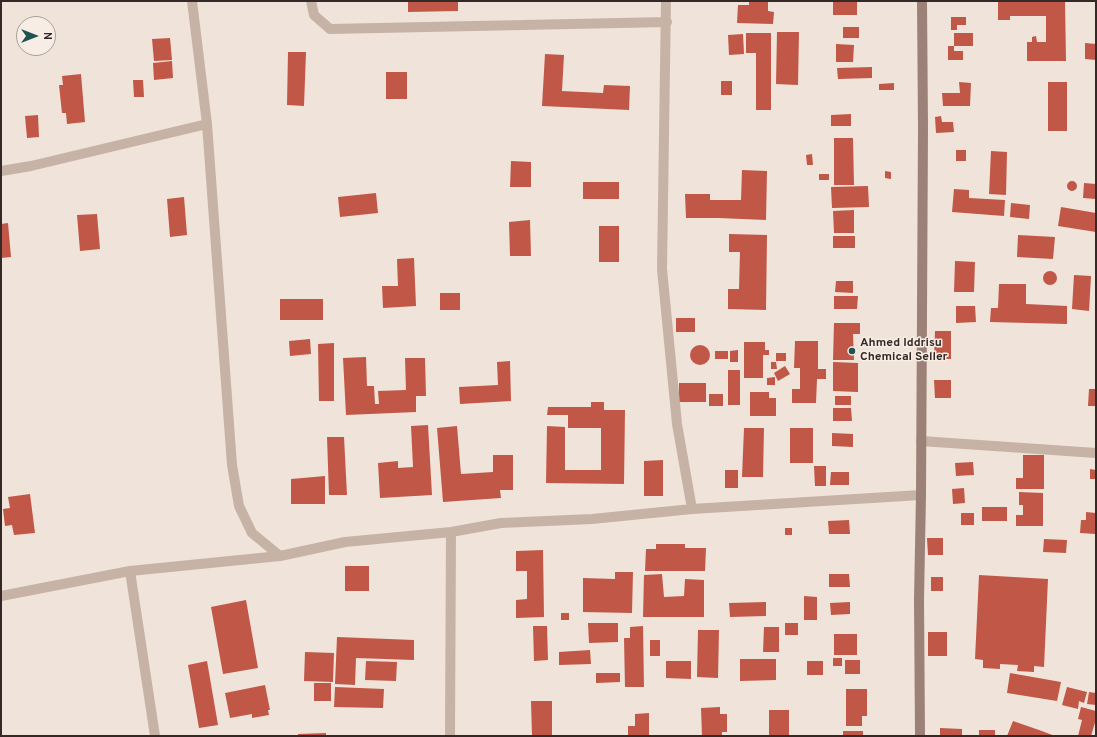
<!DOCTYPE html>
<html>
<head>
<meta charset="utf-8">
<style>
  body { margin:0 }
  #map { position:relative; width:1097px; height:737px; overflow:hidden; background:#f0e3d9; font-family:Overpass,sans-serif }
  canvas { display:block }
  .frame { position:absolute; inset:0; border:2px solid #342926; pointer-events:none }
  .north { position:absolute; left:16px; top:16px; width:40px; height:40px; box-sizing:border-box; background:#f8ede5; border:1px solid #aa9f99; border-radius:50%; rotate:90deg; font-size:11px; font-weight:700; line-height:16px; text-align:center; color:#342926 }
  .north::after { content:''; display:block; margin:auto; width:14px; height:18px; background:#1e5351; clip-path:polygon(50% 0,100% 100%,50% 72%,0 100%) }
</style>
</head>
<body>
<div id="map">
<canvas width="1097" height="737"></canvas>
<div class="frame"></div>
<div class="north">N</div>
</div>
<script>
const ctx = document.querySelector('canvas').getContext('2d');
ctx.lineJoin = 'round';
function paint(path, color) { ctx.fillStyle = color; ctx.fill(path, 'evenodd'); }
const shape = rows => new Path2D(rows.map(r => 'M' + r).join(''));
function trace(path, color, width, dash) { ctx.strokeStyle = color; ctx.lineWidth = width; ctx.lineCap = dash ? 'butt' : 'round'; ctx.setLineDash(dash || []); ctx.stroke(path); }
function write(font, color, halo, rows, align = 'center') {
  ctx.font = font + ' Overpass,sans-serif'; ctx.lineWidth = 3; ctx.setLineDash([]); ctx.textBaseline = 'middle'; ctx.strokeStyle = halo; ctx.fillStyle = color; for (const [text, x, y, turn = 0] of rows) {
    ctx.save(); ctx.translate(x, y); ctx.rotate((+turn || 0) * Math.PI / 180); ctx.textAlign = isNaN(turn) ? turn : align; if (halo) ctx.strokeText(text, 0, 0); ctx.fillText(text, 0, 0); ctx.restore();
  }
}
paint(shape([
  [408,1,458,1,458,11,408,12],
  [749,1,768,1,768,11,774,12,773,24,737,23,738,5,749,5],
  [833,1,857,1,857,15,833,15],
  [998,1,1065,1,1066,61,1027,61,1027,42,1032,42,1032,37,1036,36,1037,42,1046,42,1046,16,1010,16,1010,20,998,20],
  [951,17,966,17,966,25,957,25,957,30,951,30],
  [843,27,859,27,859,38,843,38],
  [777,32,799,32,798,85,776,84],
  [746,33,771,33,771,110,756,110,756,53,746,53],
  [954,33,973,33,973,46,954,46],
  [743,34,744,54,729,55,728,35],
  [170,38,172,60,154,61,152,39],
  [1085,43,1096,44,1096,60,1085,59],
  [836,44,854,45,853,62,836,62],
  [948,46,954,46,954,51,963,51,963,60,948,60],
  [288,52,306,52,304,106,287,105],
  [545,54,564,55,562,91,603,93,604,85,630,86,629,110,542,106],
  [172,61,173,78,154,80,153,63],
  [872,67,872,78,838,79,837,68],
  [386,72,407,72,407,99,386,99],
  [81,74,85,122,67,124,66,113,62,113,59,85,63,85,62,76],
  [133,80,143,80,144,97,134,97],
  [721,81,732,81,732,95,721,95],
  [959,82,971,83,970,106,943,106,942,93,960,93],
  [1048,82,1067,82,1067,131,1048,131],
  [894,83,894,90,879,90,879,84],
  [851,114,851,126,831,126,831,115],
  [38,115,39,137,27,138,25,116],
  [941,116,942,122,953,122,954,132,936,133,935,117],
  [834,138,853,138,854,185,834,185],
  [956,150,966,150,966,161,956,161],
  [991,151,1007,152,1006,195,989,194],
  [812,154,813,165,807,165,806,155],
  [511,161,531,162,531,187,510,187],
  [742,170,767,171,766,220,719,218,686,218,685,194,710,194,710,200,741,200],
  [885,171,891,172,891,179,885,178],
  [819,174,829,174,829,180,819,180],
  '1067 186a5 5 0 1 1 10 0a5 5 0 1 1-10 0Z',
  [583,182,619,182,619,199,583,199],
  [1084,183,1096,184,1096,199,1083,198],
  [868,186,869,207,832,208,831,187],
  [954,189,969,190,969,198,1005,200,1004,216,952,212],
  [376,193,378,213,340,217,338,197],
  [184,197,187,235,170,237,167,199],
  [1011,203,1030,205,1029,219,1010,217],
  [1061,207,1096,213,1096,232,1058,226],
  [854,210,854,233,834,233,833,211],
  [97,214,100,249,80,251,77,215],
  [530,220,531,256,510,256,509,222],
  [8,223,11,257,1,258,1,224],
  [599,226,619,226,619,262,599,262],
  [729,234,767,235,766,310,728,309,728,289,739,289,740,252,729,252],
  [1018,235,1055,237,1053,259,1017,257],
  [833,236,855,236,855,248,833,248],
  [414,258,416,306,383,308,382,286,398,286,397,259],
  [955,261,975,262,974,292,954,292],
  '1043 278a7 7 0 1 1 14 0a7 7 0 1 1-14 0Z',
  [1074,275,1091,276,1089,311,1072,309],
  [836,281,853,281,853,293,835,292],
  [999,284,1026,284,1026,304,1067,306,1067,324,990,322,991,308,998,308],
  [440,293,460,293,460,310,440,310],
  [834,296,858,296,857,309,834,309],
  [280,299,323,299,323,320,280,320],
  [956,306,975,306,976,322,956,323],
  [676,318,695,318,695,332,676,332],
  [834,323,860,323,860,334,853,334,854,360,833,360],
  [935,331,951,331,951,359,934,359],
  [310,339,311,354,290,356,289,341],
  [795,341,818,341,818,369,826,369,826,379,817,379,816,403,792,403,792,389,800,389,800,368,794,368],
  [744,342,765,342,765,350,769,350,769,355,763,355,763,378,744,378],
  [334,343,334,401,319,401,318,344],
  '690 355a10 10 0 1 1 20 0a10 10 0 1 1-20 0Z',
  [738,350,738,362,730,362,730,351],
  [715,351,728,351,728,359,715,359],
  [776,353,786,353,786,361,776,361],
  [366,357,367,386,374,386,375,404,379,404,378,391,406,390,405,358,425,358,426,396,416,396,416,412,346,415,343,358],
  [510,361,511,401,460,404,459,387,498,385,497,362],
  [771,362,776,362,777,369,771,369],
  [833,362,858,363,858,392,833,391],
  [785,366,790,374,778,381,774,373],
  [728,370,740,370,740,405,728,405],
  [775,377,775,385,767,385,767,378],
  [934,380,951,380,951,398,935,398],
  [679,383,706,383,706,402,679,402],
  [1089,389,1096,389,1096,406,1088,406],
  [750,392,769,392,769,398,776,398,776,416,750,416],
  [709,394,723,394,723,406,709,406],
  [835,396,851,396,851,405,835,405],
  [591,402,604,402,604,410,625,410,624,484,546,483,547,426,565,427,565,470,601,470,601,428,568,428,568,415,547,415,548,407,591,407],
  [833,408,851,408,852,421,833,421],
  [428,425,432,495,380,498,378,463,398,461,398,468,413,467,411,426],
  [457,426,461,474,493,472,493,455,513,455,513,490,500,490,501,498,443,502,437,428],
  [744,428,764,428,763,477,742,477],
  [790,428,813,428,813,463,790,463],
  [832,433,853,434,853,447,832,446],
  [327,437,344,437,347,495,329,495],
  [1023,455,1044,455,1044,489,1016,489,1016,478,1023,478],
  [663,460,663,496,644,496,644,461],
  [973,462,974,475,956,476,955,463],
  [814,466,826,466,826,486,815,486],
  [1090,469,1096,470,1096,479,1090,479],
  [725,470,738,470,738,488,725,488],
  [831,472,849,472,849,485,830,485],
  [325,476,325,504,291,504,291,479],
  [964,488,965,503,953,504,952,489],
  [1019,492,1043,493,1043,526,1016,526,1016,515,1023,515,1023,505,1019,505],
  [30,494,35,533,14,535,12,525,5,526,3,509,10,508,8,497],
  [982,507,1007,507,1007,521,982,521],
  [1086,512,1096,513,1096,534,1080,533,1081,520,1086,520],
  [961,513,974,513,974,525,961,525],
  [849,520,850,534,829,534,828,521],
  [785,528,792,528,792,535,785,535],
  [927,538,943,538,943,555,928,555],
  [1044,539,1067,540,1066,553,1043,552],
  [656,544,685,544,685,548,706,548,705,571,645,571,646,549,656,549],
  [543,550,544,617,516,618,516,600,527,599,527,571,516,571,516,551],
  [345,566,369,566,369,591,345,591],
  [615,572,633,572,632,613,583,612,583,578,615,579],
  [662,574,664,597,684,596,685,579,704,580,704,617,643,617,644,575],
  [829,574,849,574,850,587,829,587],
  [979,575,1048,579,1044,667,1034,666,1034,672,1017,671,1018,665,1000,664,1000,669,983,668,983,660,975,659],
  [931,577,943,577,943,591,931,591],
  [804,596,817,597,817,620,804,620],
  [246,600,258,668,223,674,211,607],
  [766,602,766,616,730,617,729,603],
  [850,602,850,614,831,615,830,603],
  [561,613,569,613,569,620,561,620],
  [588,623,618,623,618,642,589,643],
  [785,623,798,623,798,635,785,635],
  [533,626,547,626,548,660,534,661],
  [643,626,644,687,625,687,624,638,630,638,630,627],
  [764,627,779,627,779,652,763,652],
  [698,630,719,630,718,678,697,677],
  [928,632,947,632,947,656,928,656],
  [834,634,857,634,857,655,834,655],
  [337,637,414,640,414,660,356,658,355,685,335,684],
  [650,640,660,640,660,656,650,656],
  [590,650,591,664,559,665,559,652],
  [305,652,334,653,333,682,304,681],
  [833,658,842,658,842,666,833,666],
  [740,659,776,659,776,680,740,681],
  [845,660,860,660,860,674,845,674],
  [207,661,218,725,199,728,188,665],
  [366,661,397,662,396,681,365,680],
  [666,661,691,661,691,679,666,678],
  [807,661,823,661,823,675,807,675],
  [596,673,620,673,620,682,596,683],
  [1010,673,1061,682,1057,701,1007,693],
  [314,683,331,683,331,701,314,701],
  [265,685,270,710,268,710,269,715,252,718,252,714,230,718,225,693],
  [335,687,384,689,383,708,334,707],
  [1067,687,1087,692,1084,703,1079,701,1078,709,1062,705],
  [846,689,867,689,867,716,862,716,862,726,846,726],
  [1089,692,1096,693,1096,705,1087,704],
  [531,701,552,701,552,736,532,736],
  [720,707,720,714,727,714,727,732,722,732,722,736,702,736,701,708],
  [1081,707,1096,711,1096,719,1091,736,1078,736,1082,720,1078,719],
  [769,710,789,710,789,736,769,736],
  [649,713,649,736,628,736,628,726,635,726,635,714],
  [1013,721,1039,730,1055,736,1007,736],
  [940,728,962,729,962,736,940,736],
  [979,730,995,730,995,736,979,736],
  [843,731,863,731,863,736,843,736],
  [326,733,326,736,298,736,298,734]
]), '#c15746');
trace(shape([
  [192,1,207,124,232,465,239,506,252,533,280,556],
  [311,1,314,15,330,29,667,22],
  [666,1,662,269,677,424,692,509],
  [1,171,31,166,207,124],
  [921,441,1096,453],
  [130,571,155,736],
  [1,596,130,571,280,556,345,542,451,532,501,523,592,519,692,509,921,495],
  [450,736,451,532]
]), '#c7b2a6', 10);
trace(shape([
  [920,736,919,599,921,495,923,128,922,1]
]), '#9b8177', 10);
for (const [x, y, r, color] of [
  [852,351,4,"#1e5351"]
]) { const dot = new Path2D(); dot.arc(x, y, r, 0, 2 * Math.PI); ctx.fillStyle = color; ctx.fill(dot); trace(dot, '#f8ede5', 1.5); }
write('bold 12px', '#342926', '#f8ede5', [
  ["Ahmed Iddrisu",860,344],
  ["Chemical Seller",860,358]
], 'left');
</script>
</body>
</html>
